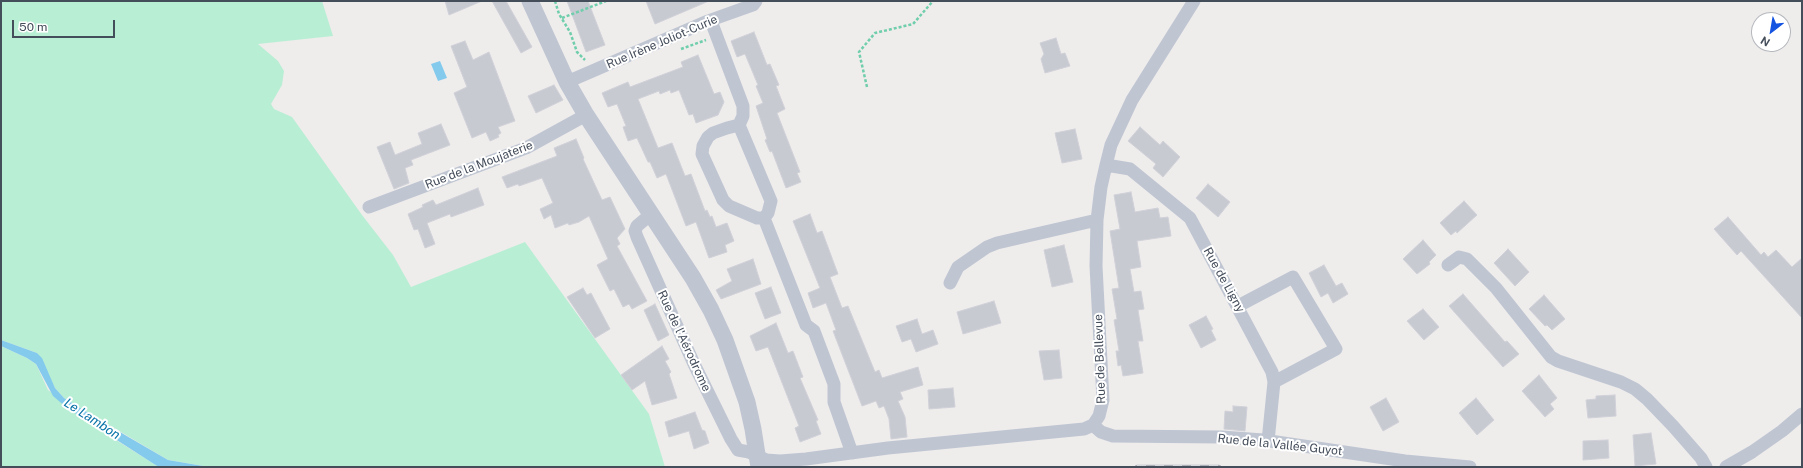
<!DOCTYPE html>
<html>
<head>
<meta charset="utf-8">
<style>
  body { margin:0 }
  #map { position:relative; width:1803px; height:468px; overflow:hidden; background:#efecec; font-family:"Public Sans",sans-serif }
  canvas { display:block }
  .frame { position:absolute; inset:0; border:2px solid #444d5a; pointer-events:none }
  .north { position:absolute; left:1751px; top:12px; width:40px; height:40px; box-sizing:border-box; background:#fff; border:1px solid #b4b8bd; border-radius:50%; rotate:211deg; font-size:11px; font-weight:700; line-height:16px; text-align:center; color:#444d5a }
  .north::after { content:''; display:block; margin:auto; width:14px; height:18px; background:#1454e1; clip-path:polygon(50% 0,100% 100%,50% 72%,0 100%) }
  .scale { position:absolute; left:12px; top:20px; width:103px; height:18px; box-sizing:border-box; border:2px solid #444d5a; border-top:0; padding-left:5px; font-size:12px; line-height:14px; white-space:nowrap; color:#444d5a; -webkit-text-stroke:3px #fff; paint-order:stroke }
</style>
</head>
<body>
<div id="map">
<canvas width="1803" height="468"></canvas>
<div class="frame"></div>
<div class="north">N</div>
<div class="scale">50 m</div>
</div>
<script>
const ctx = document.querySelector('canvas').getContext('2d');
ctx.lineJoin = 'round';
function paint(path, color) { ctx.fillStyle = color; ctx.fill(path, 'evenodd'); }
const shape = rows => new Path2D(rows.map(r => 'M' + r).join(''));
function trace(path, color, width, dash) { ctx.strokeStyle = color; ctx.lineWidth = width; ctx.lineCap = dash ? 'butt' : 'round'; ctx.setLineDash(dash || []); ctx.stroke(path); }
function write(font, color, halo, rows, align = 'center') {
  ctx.font = font + ' "Public Sans",sans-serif'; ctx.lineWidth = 4; ctx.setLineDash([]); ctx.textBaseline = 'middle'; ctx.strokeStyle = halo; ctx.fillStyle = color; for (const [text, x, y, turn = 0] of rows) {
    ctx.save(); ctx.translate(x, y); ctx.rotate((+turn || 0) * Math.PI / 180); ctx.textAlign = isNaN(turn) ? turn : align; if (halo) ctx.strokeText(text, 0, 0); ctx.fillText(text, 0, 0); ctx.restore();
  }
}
paint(shape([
  [1,1,322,1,333,36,258,44,278,61,284,71,282,85,271,104,274,109,292,117,362,215,393,255,411,287,525,242,649,414,665,467,209,467,168,460,64,398,55,388,37,353,1,340],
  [1,346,27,358,36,364,48,390,108,435,159,467,1,467]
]), '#b8efd4');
paint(shape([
  [440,61,447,78,438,81,431,64],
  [1,340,37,353,42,358,55,388,64,398,125,435,168,460,209,467,159,467,154,464,67,408,53,396,36,364,27,358,1,346]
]), '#84caed');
const building = shape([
  [445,1,482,1,449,15,445,1],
  [492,1,506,1,532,47,521,53,492,1],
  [567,1,588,1,605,45,586,52,567,1],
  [646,1,709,1,655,24,646,1],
  [754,32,767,65,770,64,779,85,776,86,785,109,777,113,800,172,797,173,801,182,786,188,772,151,770,152,765,140,767,139,756,106,763,103,756,86,758,85,745,54,737,57,731,41,754,32],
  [1056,38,1061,54,1065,53,1070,66,1045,73,1041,59,1044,54,1040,43,1056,38],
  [465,41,473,60,489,52,515,121,498,127,501,133,498,135,499,137,490,141,486,132,472,138,454,93,467,87,451,46,465,41],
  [698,55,714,94,720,92,724,102,718,115,696,123,693,114,689,115,679,90,671,93,670,90,660,94,659,91,638,99,658,148,672,143,685,176,691,174,705,211,707,210,710,217,712,216,716,227,727,223,734,241,725,245,727,252,709,258,696,222,686,226,666,174,657,178,650,162,648,162,637,138,628,141,623,127,626,126,617,104,608,107,602,93,628,82,630,87,683,67,681,62,698,55],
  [554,85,563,100,536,113,528,96,554,85],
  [441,124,450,145,411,160,413,165,405,168,409,183,394,189,377,147,390,142,395,155,422,144,418,133,441,124],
  [1140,127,1160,145,1163,141,1180,157,1163,177,1153,168,1156,164,1128,141,1140,127],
  [1075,129,1082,159,1062,163,1055,133,1075,129],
  [576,139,584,158,583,159,602,200,610,197,625,229,617,238,620,244,617,246,647,301,632,309,629,304,623,307,614,289,610,291,597,265,608,259,589,216,579,222,569,225,568,223,555,228,551,215,544,219,540,209,553,203,542,178,519,186,518,184,507,188,502,177,557,156,554,148,576,139],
  [1208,184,1230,202,1218,217,1196,198,1208,184],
  [478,188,484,205,451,217,450,214,427,223,435,244,425,248,418,229,414,230,408,214,423,207,422,205,433,200,436,205,478,188],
  [1131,192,1135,212,1158,208,1160,218,1168,217,1171,236,1137,241,1141,267,1130,269,1134,292,1141,291,1144,309,1138,310,1143,341,1138,341,1143,373,1123,376,1121,365,1118,366,1116,351,1119,351,1114,320,1117,319,1112,289,1119,288,1110,231,1120,229,1114,195,1131,192],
  [1464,201,1477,215,1457,233,1456,231,1451,235,1440,223,1464,201],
  [810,214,817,233,822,231,838,274,830,277,842,308,848,306,875,372,879,370,882,378,918,367,923,385,900,392,903,399,898,401,905,417,907,437,891,439,889,419,884,406,879,408,876,401,862,406,833,331,836,330,826,303,813,308,808,293,820,288,793,221,810,214],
  [1728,217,1761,255,1764,252,1768,257,1776,250,1792,267,1802,258,1802,318,1741,251,1737,255,1714,229,1728,217],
  [1423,240,1436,255,1429,262,1430,264,1417,274,1403,259,1423,240],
  [1064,245,1073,282,1052,287,1044,250,1064,245],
  [1508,249,1529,272,1515,286,1494,263,1508,249],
  [753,259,761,284,721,299,716,290,732,281,727,269,753,259],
  [1324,265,1336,286,1342,283,1348,294,1333,303,1328,293,1321,297,1309,273,1324,265],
  [771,287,781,313,765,319,755,293,771,287],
  [583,288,587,295,591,293,610,329,595,338,567,297,583,288],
  [1463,294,1505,342,1507,341,1519,354,1503,367,1449,306,1463,294],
  [1544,295,1565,319,1552,330,1547,325,1545,326,1529,309,1544,295],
  [994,301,1001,323,963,334,957,312,994,301],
  [655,304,669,335,658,341,644,310,655,304],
  [1423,309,1439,327,1424,340,1407,321,1423,309],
  [1206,316,1213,329,1211,330,1216,340,1201,348,1189,325,1206,316],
  [917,319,922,334,933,330,938,344,916,352,911,339,902,342,896,326,917,319],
  [776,323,788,353,793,351,803,377,800,378,818,420,816,421,821,434,800,442,795,428,799,426,768,347,756,351,750,336,776,323],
  [662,346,669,359,665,361,671,372,669,374,677,398,652,405,645,381,632,390,621,375,662,346],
  [1059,350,1062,378,1044,380,1039,351,1059,350],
  [1539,375,1557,398,1550,404,1554,409,1545,417,1522,391,1539,375],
  [953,388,955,407,929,409,928,390,953,388],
  [1615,395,1616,416,1588,418,1586,400,1596,399,1596,396,1615,395],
  [1386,398,1399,422,1383,431,1370,407,1386,398],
  [1476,398,1494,420,1477,435,1459,413,1476,398],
  [1233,406,1247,407,1245,431,1224,429,1225,411,1233,412,1233,406],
  [695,412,702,430,705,431,709,443,694,449,689,431,669,437,665,422,695,412],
  [1651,433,1656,464,1635,466,1633,435,1651,433],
  [1608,440,1609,458,1583,460,1583,441,1608,440]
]);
paint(building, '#c8cad2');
trace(building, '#d0d1d8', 1);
trace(shape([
  [555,1,559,14,570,32,577,52,585,60],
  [562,18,606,1],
  [681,49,706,40],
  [867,87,859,52,875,33,913,24,933,1]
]), '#6fceab', 2.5, [3, 2]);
trace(shape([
  [711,21,743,106,743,116,739,125,771,201,768,213,764,218,806,325,814,331,834,384,834,402,852,453],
  [567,82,708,21,753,5,756,1],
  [739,125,727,128,713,133,708,137,703,146,702,154,723,200,729,206,757,218,764,218],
  [1106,165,1130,169,1190,218,1272,372,1274,382,1268,441],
  [369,207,526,148,586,115],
  [650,215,637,226,635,231,637,237,694,364,731,439,738,450,749,452,766,460,780,461,806,459,888,448,1084,429,1093,425,1099,416,1103,400,1096,266,1097,220,1101,187,1106,165,1111,145,1132,100,1194,1],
  [1448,265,1459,257,1467,259,1496,288,1551,357,1558,361,1621,382,1635,389,1647,399,1673,426,1701,458,1706,467],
  [950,283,958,267,987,247,997,243,1097,220],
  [1238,306,1293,277,1336,349,1274,382],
  [1093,425,1101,432,1113,436,1222,437,1263,440,1405,461,1470,467],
  [1726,467,1752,452,1782,431,1802,414]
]), '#bfc6d2', 13);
trace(shape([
  [530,1,567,82,586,115,693,278,711,310,725,340,747,402,753,429,759,467]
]), '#bfc6d2', 17);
const rail = shape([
  [1137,467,1219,467]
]);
trace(rail, '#aeb0b7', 4.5);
trace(rail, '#fff', 3, [9]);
write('12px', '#444d5a', '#fff', [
  ["Rue Irène Joliot-Curie",662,42,-23],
  ["Rue de la Moujaterie",479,165,-21],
  ["Rue de Ligny",1224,280,61],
  ["Rue de l'Aérodrome",684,341,65],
  ["Rue de Bellevue",1100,359,-92],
  ["Rue de la Vallée Guyot",1280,445,6]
]);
write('italic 13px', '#0973a8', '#fff', [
  ["Le Lambon",92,419,33]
]);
</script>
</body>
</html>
